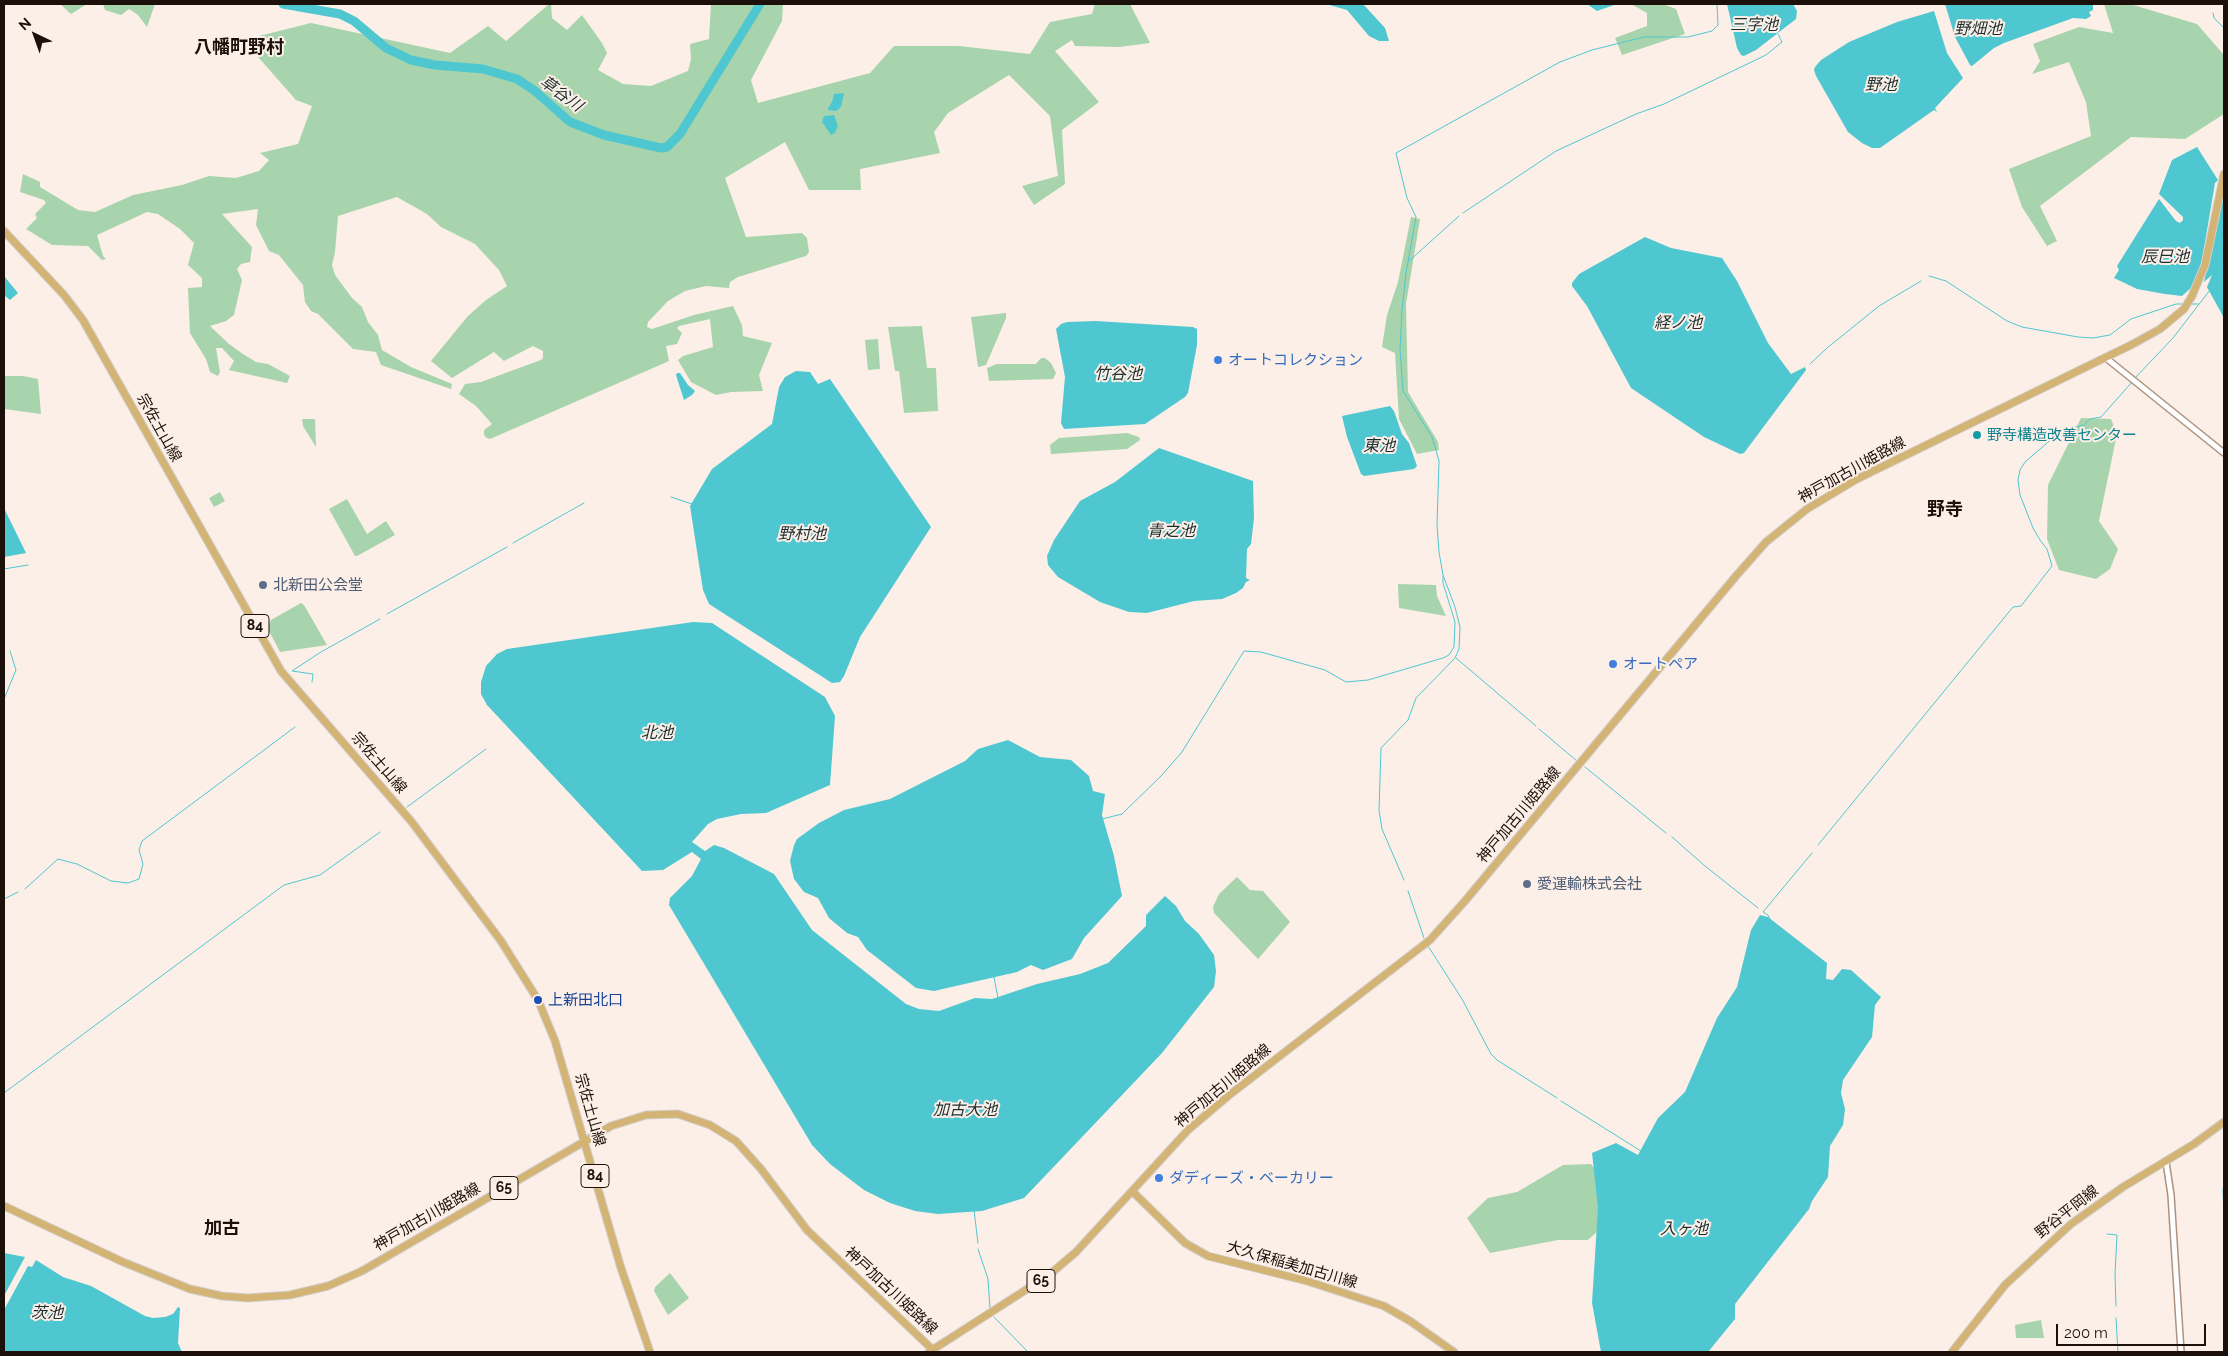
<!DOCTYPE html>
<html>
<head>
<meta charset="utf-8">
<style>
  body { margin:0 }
  #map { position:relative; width:2228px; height:1356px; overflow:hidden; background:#fcefe7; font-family:Raleway,sans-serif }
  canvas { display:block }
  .frame { position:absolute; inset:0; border:5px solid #1c110a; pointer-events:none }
  .north { position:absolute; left:10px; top:10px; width:50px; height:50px; -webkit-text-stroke:4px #fcefe7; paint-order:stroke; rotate:318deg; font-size:14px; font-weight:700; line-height:20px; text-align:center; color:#1c110a }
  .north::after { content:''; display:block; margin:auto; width:18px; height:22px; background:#1c110a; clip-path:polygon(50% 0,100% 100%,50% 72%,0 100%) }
  .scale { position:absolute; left:2056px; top:1324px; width:150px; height:22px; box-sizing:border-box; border:2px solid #1c110a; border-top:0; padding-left:6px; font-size:15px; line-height:18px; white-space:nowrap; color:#1c110a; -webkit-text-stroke:4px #fcefe7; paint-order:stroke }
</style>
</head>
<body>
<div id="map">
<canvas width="2228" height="1356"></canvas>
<div class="frame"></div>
<div class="north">N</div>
<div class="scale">200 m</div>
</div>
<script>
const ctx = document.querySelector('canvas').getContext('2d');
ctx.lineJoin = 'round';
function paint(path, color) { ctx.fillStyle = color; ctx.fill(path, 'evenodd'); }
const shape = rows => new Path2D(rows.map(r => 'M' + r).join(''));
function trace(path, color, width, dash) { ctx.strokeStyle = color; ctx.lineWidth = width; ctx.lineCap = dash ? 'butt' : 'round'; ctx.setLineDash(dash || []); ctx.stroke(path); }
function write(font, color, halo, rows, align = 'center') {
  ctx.font = font + ' Raleway,"Noto Sans JP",sans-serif'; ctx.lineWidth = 4; ctx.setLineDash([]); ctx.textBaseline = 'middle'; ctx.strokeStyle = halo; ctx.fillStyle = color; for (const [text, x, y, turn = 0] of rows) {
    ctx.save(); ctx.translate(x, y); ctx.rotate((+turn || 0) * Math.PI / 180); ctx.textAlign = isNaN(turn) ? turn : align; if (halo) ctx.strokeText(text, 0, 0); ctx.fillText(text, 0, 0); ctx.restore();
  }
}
paint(shape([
  [60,4,87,4,71,14],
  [103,4,155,4,147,27,138,15,129,9,121,15,105,10],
  [549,4,551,4,552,18,567,30,582,15,602,43,607,53,598,70,623,84,651,86,688,71,691,59,690,44,709,39,711,4,783,4,782,21,751,80,758,103,870,73,894,46,959,46,1030,54,1050,22,1092,14,1095,4,1130,4,1150,43,1119,47,1075,46,1072,40,1055,51,1099,102,1062,130,1065,184,1034,205,1022,186,1058,176,1050,116,1009,75,948,113,934,132,940,153,860,169,861,190,809,190,785,142,725,178,746,237,802,233,807,238,809,252,806,256,738,277,730,282,729,288,706,286,685,291,668,301,648,322,647,327,652,329,694,315,733,306,742,325,743,336,772,343,759,375,763,391,731,392,716,395,691,382,678,360,683,356,713,347,710,319,679,326,677,328,682,333,677,344,666,346,669,361,490,439,485,437,484,434,484,430,492,424,476,406,459,394,465,384,481,382,541,360,543,358,543,351,533,346,504,361,494,352,452,378,431,361,468,316,486,300,507,286,499,270,475,244,441,227,427,214,397,197,338,216,335,252,332,265,335,275,352,298,362,307,368,322,378,335,382,350,411,367,452,384,451,389,381,365,376,352,353,349,318,314,311,311,305,302,303,285,279,255,269,251,256,225,258,209,222,214,252,247,250,262,241,264,237,269,242,280,234,315,226,321,210,326,229,344,243,354,256,362,268,364,290,376,287,383,229,370,234,361,222,348,216,348,220,372,218,376,210,372,206,359,190,333,188,288,202,287,202,278,188,265,194,243,180,229,158,214,147,212,97,235,103,256,106,259,102,260,88,246,52,245,26,229,37,218,35,214,46,203,44,200,20,192,23,174,40,182,40,187,78,210,95,212,133,195,182,185,209,176,236,178,259,171,269,160,260,153,298,144,312,106,296,100,243,40,311,23,450,53,488,26,506,41],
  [1631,4,1663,4,1676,9,1685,34,1622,55,1615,38,1647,26,1647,13],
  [2104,4,2130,4,2197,24,2224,55,2224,114,2185,139,2131,137,2040,206,2057,241,2047,246,2022,207,2009,169,2091,136,2086,102,2069,62,2032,74,2040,61,2033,44,2079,27,2113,33],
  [1411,217,1420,219,1406,304,1408,392,1438,442,1439,450,1417,454,1399,419,1395,353,1382,347,1387,315,1398,282],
  [1006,313,1006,318,986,365,978,367,971,317],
  [922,326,927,368,936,368,938,411,904,413,899,371,895,371,888,327],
  [878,339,880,369,868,370,865,340],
  [1041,358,1045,358,1051,363,1056,373,1053,379,989,381,987,368,997,364,1036,364],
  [4,376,23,376,38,379,41,414,4,409],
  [2081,418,2111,419,2117,434,2099,521,2118,549,2110,569,2096,579,2059,570,2047,539,2048,485],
  [302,419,315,419,316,447,303,426],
  [1127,433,1139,437,1140,440,1127,449,1051,454,1050,445,1059,438],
  [220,492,225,501,214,507,209,498],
  [347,499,367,534,386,521,395,535,357,556,355,556,329,509],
  [1398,584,1436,585,1437,596,1446,616,1399,608],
  [301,603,304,605,327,645,280,652,268,629,271,620],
  [1237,877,1250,890,1263,891,1290,922,1258,959,1214,913,1213,907,1219,894],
  [1591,1164,1608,1187,1601,1228,1588,1240,1558,1240,1490,1253,1467,1218,1488,1198,1517,1192,1563,1165],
  [670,1273,689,1298,668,1315,654,1291,655,1287],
  [2041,1320,2044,1338,2016,1338,2015,1325]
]), '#a7d4ac');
paint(shape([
  [1326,4,1363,4,1385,28,1389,41,1379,41,1369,36,1347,10],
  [1587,4,1617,4,1597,11],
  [1727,4,1793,4,1797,11,1796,19,1756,50,1744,56,1741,55,1737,48],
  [1945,4,2093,4,2093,10,2089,12,2091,16,2086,19,2073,18,2004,43,1994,48,1972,66,1970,65,1955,37],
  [1934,11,1947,53,1963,78,1935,108,1937,112,1934,110,1880,148,1872,148,1862,143,1848,132,1816,76,1814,70,1815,67,1821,60,1849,42,1897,22],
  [844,93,841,107,836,111,828,110,828,108,832,102,834,94],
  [834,115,838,126,835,133,831,135,822,122,824,116],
  [2197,147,2218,180,2215,183,2201,266,2191,288,2182,296,2165,294,2137,289,2114,278,2119,270,2117,266,2159,199,2176,221,2180,223,2183,220,2183,217,2159,194,2172,160],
  [2224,187,2224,318,2207,287,2212,275,2204,282],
  [1645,237,1671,248,1722,258,1737,281,1768,343,1791,374,1805,367,1806,370,1744,453,1740,454,1704,437,1631,388,1587,306,1572,286,1572,283,1579,274],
  [4,276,18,293,10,300,4,295],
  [1096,321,1193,327,1197,329,1197,345,1188,393,1185,397,1145,424,1064,429,1061,423,1065,377,1056,329,1061,324,1067,322],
  [796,371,810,372,818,384,830,379,931,527,860,637,844,676,840,682,832,683,709,604,703,590,690,506,712,469,772,424,779,387,785,377],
  [677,373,680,373,688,385,695,391,692,395,684,400,676,375],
  [1390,406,1394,411,1402,434,1409,443,1417,466,1414,469,1364,476,1361,474,1347,437,1342,416],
  [1159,448,1253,481,1254,518,1251,544,1247,549,1246,578,1250,580,1246,582,1243,588,1236,593,1222,599,1194,601,1147,613,1129,612,1100,602,1058,577,1048,565,1047,556,1054,540,1080,501,1115,482],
  [4,508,26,553,4,557],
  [693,622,712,623,825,697,835,716,830,785,766,813,741,814,717,819,708,824,692,842,705,851,714,845,724,848,774,874,812,930,906,1004,919,1009,939,1011,975,998,992,999,1037,984,1080,974,1108,963,1146,926,1146,915,1165,896,1176,906,1185,921,1199,934,1214,955,1216,971,1214,987,1162,1053,1024,1198,982,1211,938,1214,915,1211,890,1203,864,1190,830,1164,812,1145,669,905,670,898,692,876,701,859,692,852,663,870,642,871,487,705,481,694,481,682,486,666,497,654,507,649],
  [1008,740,1040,757,1071,760,1089,776,1093,791,1105,794,1102,815,1114,856,1122,896,1084,938,1072,959,1043,970,1031,965,1017,972,934,991,916,988,867,950,858,937,847,933,829,918,818,898,804,892,794,879,790,861,794,845,797,839,819,823,844,810,890,799,965,761,978,749],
  [1760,915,1768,917,1827,963,1826,979,1833,980,1842,969,1851,970,1881,997,1875,1005,1872,1037,1843,1080,1841,1093,1845,1109,1843,1125,1830,1146,1828,1177,1812,1201,1809,1209,1735,1304,1735,1319,1708,1352,1601,1352,1592,1303,1598,1208,1592,1153,1616,1143,1638,1155,1658,1118,1685,1092,1717,1018,1737,987,1751,930],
  [4,1253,25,1257,4,1296],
  [36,1260,63,1277,91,1286,145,1316,153,1318,165,1317,173,1314,178,1307,180,1308,178,1343,182,1352,4,1352,4,1310,28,1266,32,1267]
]), '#4ec7d0');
trace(shape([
  [2213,13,2214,18,2224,28],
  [1463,213,1556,151,1636,114,1664,104,1766,55,1782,42,1778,34],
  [1409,261,1459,216],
  [1929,276,1946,281,2007,321,2022,327,2078,337,2093,338,2110,335,2131,319,2176,304,2183,304],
  [2190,304,2198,304],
  [1810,364,1827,348,1879,306,1921,281],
  [2135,378,2173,338,2210,290],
  [671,497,692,504],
  [513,543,584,503],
  [4,569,28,565],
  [387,614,507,547],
  [1456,658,1536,726],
  [312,682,313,674,292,671,321,652,380,619],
  [4,699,16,670,10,651],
  [1539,729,1577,761],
  [1585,767,1666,833],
  [407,807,486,749],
  [1102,819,1122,814,1161,776,1182,752,1244,651,1261,652,1325,670,1346,682,1368,680,1443,658,1449,655,1454,647,1455,622,1443,583,1443,576],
  [1672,837,1705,866,1758,908],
  [1818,845,2013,607,2021,606,2052,566,2047,549,2040,540,2033,528,2020,495,2018,480,2020,470,2025,462,2054,437,2072,428,2084,425,2090,419,2101,417,2133,381],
  [1404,880,1382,829,1379,810,1381,748,1408,720,1416,698,1455,658,1459,649,1460,627,1455,607,1443,575,1439,552,1437,525,1439,461,1432,437,1403,391,1400,349,1402,310,1406,273,1416,217,1407,198,1396,153,1560,62,1592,50,1644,37,1688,37,1712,31,1718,25,1717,4],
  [25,889,58,859,77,864,111,881,128,883,139,879,143,864,139,850,142,841,295,727],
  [1408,891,1424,938],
  [4,899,18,892],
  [1771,921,1768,915,1763,912,1812,853],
  [1428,946,1462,999,1491,1054,1497,1060,1557,1098],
  [994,977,998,998],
  [4,1093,284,885,320,875,380,832],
  [1561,1101,1641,1151],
  [2223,1189,2224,1216],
  [974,1210,978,1243],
  [2107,1234,2117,1235,2115,1274,2116,1306],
  [978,1249,988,1279,990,1308],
  [994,1317,1028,1352],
  [2116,1318,2118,1352]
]), '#4ec7d0', 1);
trace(shape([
  [283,4,340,14,354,21,386,48,411,60,435,65,483,69,517,79,535,91,570,122,604,135,661,148,667,147,680,134,760,4]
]), '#4ec7d0', 9);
const minor = shape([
  [2106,358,2224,453],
  [2166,1162,2171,1195,2181,1352]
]);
const major = shape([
  [4,231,64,295,83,320,281,671,411,821,501,941,538,1000,555,1041,621,1268,650,1352],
  [1133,1192,1185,1243,1208,1256,1307,1281,1384,1306,1410,1321,1454,1352],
  [4,1206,123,1262,190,1289,222,1296,248,1298,290,1295,328,1286,362,1271,611,1126,646,1115,678,1114,710,1125,736,1141,761,1169,807,1230,933,1350],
  [929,1352,1049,1275,1076,1252,1188,1130,1228,1096,1430,940,1465,901,1736,576,1766,542,1807,509,1857,479,2133,344,2160,329,2184,309,2192,296,2205,265,2224,174],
  [1952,1352,2005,1285,2071,1224,2123,1187,2194,1144,2224,1122]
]);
trace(minor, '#ae927f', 8);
trace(major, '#d2cfce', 9);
trace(minor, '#fff', 5);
trace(major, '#d3b475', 7);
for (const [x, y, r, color] of [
  [1218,360,5,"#3f7fe0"],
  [1977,435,5,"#0f9aa8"],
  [263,585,5,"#5c6f8a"],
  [1613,664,5,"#3f7fe0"],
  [1527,884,5,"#5c6f8a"],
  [538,1000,5,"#1a4fb4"],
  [1159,1178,5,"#3f7fe0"]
]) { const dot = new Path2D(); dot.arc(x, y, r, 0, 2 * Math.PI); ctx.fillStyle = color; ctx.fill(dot); trace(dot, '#fcefe7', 2); }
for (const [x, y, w] of [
  [255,626,28],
  [595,1176,28],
  [504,1188,28],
  [1041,1281,28]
]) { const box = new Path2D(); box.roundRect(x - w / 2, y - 11.5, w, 23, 4); ctx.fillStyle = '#fcefe7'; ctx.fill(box); trace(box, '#1c110a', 1); }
write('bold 14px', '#1c110a', null, [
  ["84",255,626],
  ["84",595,1176],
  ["65",504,1188],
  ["65",1041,1281]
]);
write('15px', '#366cbe', '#fcefe7', [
  ["オートコレクション",1228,360],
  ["オートペア",1623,664],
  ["ダディーズ・ベーカリー",1169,1178]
], 'left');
write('15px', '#1c110a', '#fcefe7', [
  ["宗佐土山線",159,428,61],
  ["神戸加古川姫路線",1852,470,-29],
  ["宗佐土山線",379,763,49],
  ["神戸加古川姫路線",1519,815,-50],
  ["神戸加古川姫路線",1223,1086,-40],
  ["宗佐土山線",590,1110,74],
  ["野谷平岡線",2067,1212,-38],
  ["神戸加古川姫路線",427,1217,-30],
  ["大久保稲美加古川線",1292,1265,16],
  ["神戸加古川姫路線",891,1291,43]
]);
write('15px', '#0d838f', '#fcefe7', [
  ["野寺構造改善センター",1987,435]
], 'left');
write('15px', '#4e5e75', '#fcefe7', [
  ["北新田公会堂",273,585],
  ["愛運輸株式会社",1537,884]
], 'left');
write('15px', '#164399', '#fcefe7', [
  ["上新田北口",548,1000]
], 'left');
write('italic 16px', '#1a2f31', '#fcefe7', [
  ["三字池",1754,25],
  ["野畑池",1978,29],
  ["野池",1881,85],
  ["草谷川",561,94,36],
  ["辰巳池",2165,257],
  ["経ノ池",1678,323],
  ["竹谷池",1118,374],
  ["東池",1379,446],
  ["青之池",1171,531],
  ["野村池",802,534],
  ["北池",657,733],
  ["加古大池",965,1110],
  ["入ヶ池",1684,1229],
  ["茨池",47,1313]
]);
write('bold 18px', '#1c110a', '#fcefe7', [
  ["八幡町野村",239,48],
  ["野寺",1945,510],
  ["加古",222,1229]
]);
</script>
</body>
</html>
